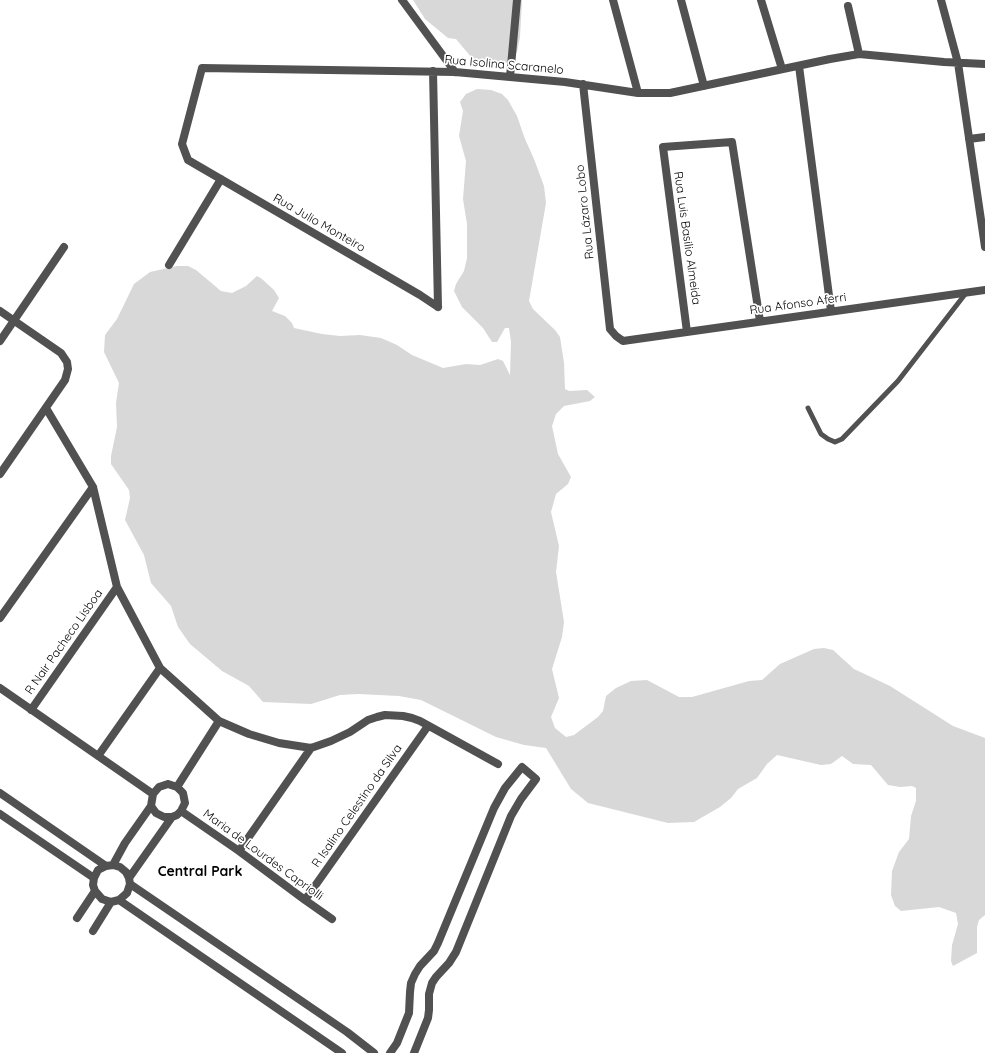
<!DOCTYPE html>
<html>
<head>
<meta charset="utf-8">
<style>
  body { margin:0 }
  canvas { display:block; background:#fff }
</style>
</head>
<body>
<canvas width="985" height="1053"></canvas>
<script>
const ctx = document.querySelector('canvas').getContext('2d');
ctx.lineJoin = 'round';
function paint(path, color) { ctx.fillStyle = color; ctx.fill(path, 'evenodd'); }
const shape = rows => new Path2D(rows.map(r => 'M' + r).join(''));
function trace(path, color, width, dash) { ctx.strokeStyle = color; ctx.lineWidth = width; ctx.lineCap = dash ? 'butt' : 'round'; ctx.setLineDash(dash || []); ctx.stroke(path); }
function write(font, color, halo, rows, align = 'center') {
  ctx.font = font + ' Quicksand,sans-serif'; ctx.lineWidth = 3.5; ctx.setLineDash([]); ctx.textBaseline = 'middle'; ctx.strokeStyle = halo; ctx.fillStyle = color; for (const [text, x, y, turn = 0] of rows) {
    ctx.save(); ctx.translate(x, y); ctx.rotate((+turn || 0) * Math.PI / 180); ctx.textAlign = isNaN(turn) ? turn : align; if (halo) ctx.strokeText(text, 0, 0); ctx.fillText(text, 0, 0); ctx.restore();
  }
}
paint(shape([
  [413,0,522,0,520,37,517,52,509,62,491,67,476,63,456,39,448,38,425,19],
  [477,89,491,90,502,94,508,100,517,116,525,139,534,159,544,186,546,203,529,301,533,309,555,330,560,337,564,363,565,389,569,391,587,390,595,397,590,401,564,406,556,414,552,426,558,454,571,477,568,484,556,494,551,512,559,546,556,572,564,622,562,637,552,669,559,698,551,717,555,728,566,737,574,735,598,717,603,711,606,696,616,688,631,681,647,680,679,697,692,697,749,681,762,680,780,664,814,649,824,648,833,650,854,669,890,686,953,726,985,738,985,915,979,920,977,927,977,953,953,966,951,961,952,945,958,924,956,913,939,907,901,911,895,906,891,895,892,871,899,852,909,839,911,816,916,801,916,788,912,786,900,787,888,785,871,765,853,764,842,756,831,764,821,765,777,755,767,764,757,778,738,789,731,798,720,807,694,822,668,823,588,803,571,789,546,748,524,745,496,737,421,700,399,696,358,694,340,695,311,704,263,702,249,686,222,671,190,644,178,627,171,606,151,583,144,555,125,520,130,498,129,490,111,464,111,456,117,427,116,403,119,383,104,352,105,335,117,319,134,284,150,272,177,266,188,266,196,270,221,291,232,293,246,286,257,276,262,279,274,290,279,298,272,311,285,316,292,323,294,328,322,334,340,336,360,335,381,338,397,345,412,355,443,368,466,364,480,365,498,359,503,361,510,375,511,342,509,328,505,328,497,342,492,342,483,328,462,307,454,291,456,284,464,271,467,258,467,224,463,199,466,161,459,136,463,111,460,102,466,94]
]), '#d8d8d8');
trace(shape([
  [808,408,821,434,828,439,835,442,842,439,898,381,966,293]
]), '#515151', 5);
trace(shape([
  [402,0,455,72],
  [613,0,638,93],
  [681,0,704,86],
  [761,0,782,69],
  [941,0,958,63,985,247],
  [848,6,859,54],
  [799,66,831,311],
  [433,71,438,307],
  [510,77,517,0],
  [583,84,610,329,616,336,623,341,985,290],
  [969,139,985,137],
  [169,265,221,179],
  [438,307,420,295,188,160,182,144,202,68,455,72,565,82,638,93,670,93,830,59,859,54,944,62,985,64],
  [0,311,61,353,67,362,68,369,65,380,0,474],
  [687,332,663,147,732,142,760,321],
  [0,341,64,247],
  [46,408,93,487,117,587,160,668,219,721,249,734,279,743,311,748,331,741,350,732,368,720,377,717,385,715,403,716,412,718,420,721,498,764],
  [0,618,93,487],
  [0,688,153,794],
  [31,710,117,587],
  [98,756,160,668],
  [168,784,177,787,183,793,185,803,181,811,177,815,172,817,164,817,156,813,151,806,153,794,159,787,168,784],
  [177,787,219,721],
  [0,793,106,866],
  [181,811,239,851,305,900,332,919],
  [0,814,94,878],
  [239,851,311,748],
  [113,865,125,843,151,806],
  [129,878,172,817],
  [130,884,347,1032,374,1053],
  [119,900,127,893,130,884,129,878,126,872,120,867,113,865,106,866,98,870,94,878,93,885,95,891,102,899,111,902,119,900,342,1053],
  [305,900,428,726],
  [77,918,95,891],
  [93,931,111,902],
  [390,1053,397,1043,409,1013,410,992,411,983,415,974,420,966,434,951,438,943,494,808,505,788,522,767,536,779,521,799,511,816,456,952,449,963,436,977,432,983,429,994,429,1010,428,1018,414,1053]
]), '#515151', 8);
write('12px', '#000', '#fff', [
  ["Rua Isolina Scaranelo",504,65,5],
  ["Rua Lázaro Lobo",585,212,-96],
  ["Rua Julio Monteiro",319,223,30],
  ["Rua Luis Basilio Almeida",687,238,82],
  ["Rua Afonso Aferri",798,304,-8],
  ["R Nair Pacheco Lisboa",64,642,-55],
  ["R Isalino Celestino da Silva",357,806,-55],
  ["Maria de Lourdes Capriolli",263,855,36]
]);
write('bold 14px', '#000', '#fff', [
  ["Central Park",200,872]
]);
</script>
</body>
</html>
